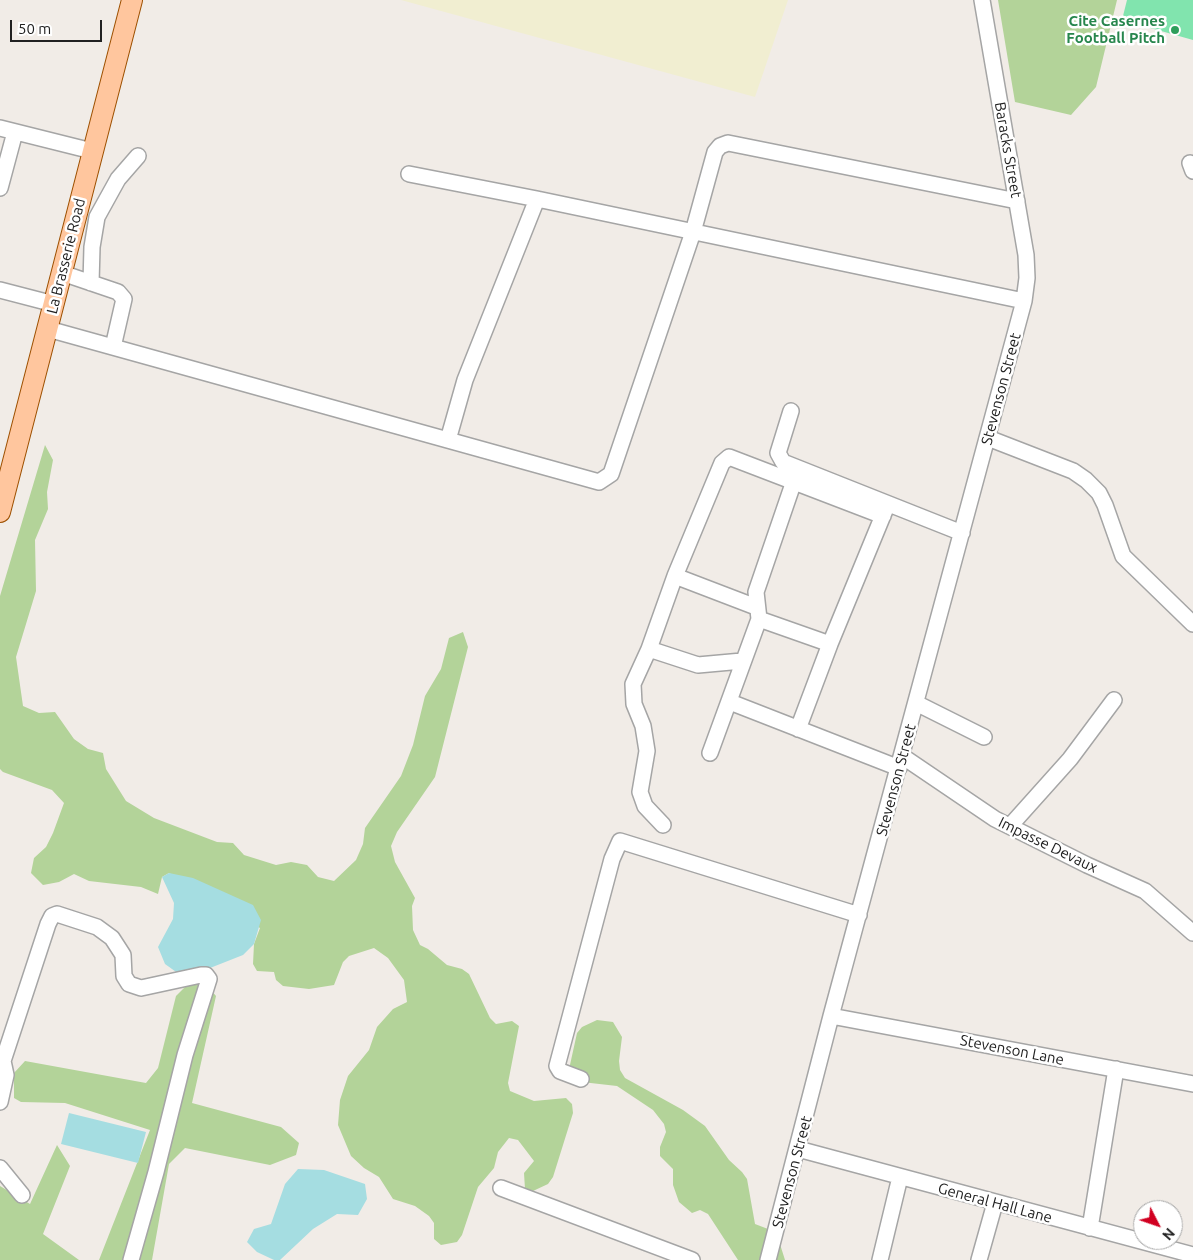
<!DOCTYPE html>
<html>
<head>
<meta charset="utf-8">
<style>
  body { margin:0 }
  #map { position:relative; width:1193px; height:1260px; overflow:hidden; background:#f1ece7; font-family:Ubuntu,sans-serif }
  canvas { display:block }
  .north { position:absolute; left:1133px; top:1200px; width:50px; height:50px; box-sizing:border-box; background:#fff; border:1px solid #a6a6a6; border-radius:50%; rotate:131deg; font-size:14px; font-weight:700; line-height:20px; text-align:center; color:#212121 }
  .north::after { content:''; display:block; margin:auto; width:18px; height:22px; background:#d10021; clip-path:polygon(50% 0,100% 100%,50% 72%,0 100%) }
  .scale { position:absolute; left:10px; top:20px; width:92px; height:22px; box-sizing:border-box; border:2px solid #212121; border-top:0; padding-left:6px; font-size:15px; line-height:18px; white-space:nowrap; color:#212121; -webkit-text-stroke:4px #fff; paint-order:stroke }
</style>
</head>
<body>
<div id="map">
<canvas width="1193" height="1260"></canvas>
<div class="north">N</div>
<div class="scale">50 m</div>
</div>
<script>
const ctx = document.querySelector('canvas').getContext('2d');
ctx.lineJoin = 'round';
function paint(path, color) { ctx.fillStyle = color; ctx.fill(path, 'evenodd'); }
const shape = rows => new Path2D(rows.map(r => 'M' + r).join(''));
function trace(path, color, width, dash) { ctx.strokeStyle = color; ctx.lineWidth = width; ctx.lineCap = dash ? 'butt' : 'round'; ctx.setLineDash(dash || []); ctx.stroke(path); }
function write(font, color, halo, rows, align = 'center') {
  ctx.font = font + ' Ubuntu,sans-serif'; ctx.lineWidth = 5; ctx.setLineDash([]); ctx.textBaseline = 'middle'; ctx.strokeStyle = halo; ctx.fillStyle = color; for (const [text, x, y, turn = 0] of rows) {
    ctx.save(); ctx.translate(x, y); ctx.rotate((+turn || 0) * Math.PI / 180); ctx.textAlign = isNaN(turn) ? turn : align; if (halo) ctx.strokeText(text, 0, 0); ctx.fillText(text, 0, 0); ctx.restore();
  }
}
paint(shape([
  [401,0,788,0,755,97]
]), '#f1eed1');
paint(shape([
  [998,0,1117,0,1096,87,1071,115,1015,102],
  [45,445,53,460,47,492,48,509,35,540,36,591,16,657,23,706,39,713,55,712,74,739,88,749,103,753,106,769,126,801,154,818,217,842,233,843,244,855,276,865,291,862,307,865,318,877,334,881,356,860,363,844,365,828,401,776,413,745,425,696,441,669,449,638,463,632,468,647,435,777,397,832,391,846,395,862,415,898,412,906,413,930,420,945,428,949,447,965,462,969,469,974,490,1018,496,1024,512,1021,519,1026,508,1083,510,1091,534,1101,566,1098,572,1104,573,1113,553,1177,548,1184,533,1191,525,1189,524,1173,534,1161,518,1140,509,1138,498,1152,494,1168,478,1187,462,1235,457,1242,441,1245,434,1239,434,1223,429,1216,415,1206,393,1199,379,1177,364,1168,351,1156,338,1125,340,1100,348,1076,369,1050,377,1027,393,1009,407,1002,404,980,388,958,374,948,349,956,343,962,334,985,309,989,283,986,276,980,274,972,257,971,253,964,254,944,260,928,169,873,162,877,158,894,141,887,89,881,74,874,59,882,43,885,31,873,34,858,46,847,53,833,64,803,52,790,3,772,0,769,0,596],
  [201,978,216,996,192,1103,281,1127,299,1143,296,1155,270,1165,185,1148,169,1164,152,1260,99,1260,150,1130,65,1103,21,1102,14,1098,14,1073,25,1061,146,1083,158,1068,176,996,193,979],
  [597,1020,613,1022,622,1037,619,1061,620,1070,625,1078,683,1110,705,1126,729,1160,742,1172,747,1179,755,1224,768,1229,779,1241,785,1260,738,1260,708,1214,700,1210,692,1213,679,1202,673,1185,673,1169,660,1156,660,1147,666,1132,664,1124,653,1110,617,1086,573,1081,568,1074,577,1033,582,1027],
  [57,1145,70,1166,43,1234,79,1260,0,1260,0,1186,30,1204]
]), '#b3d399');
paint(shape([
  [1127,0,1193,0,1193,40,1122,20]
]), '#81e4ae');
paint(shape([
  [169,873,193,878,253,905,261,920,254,944,243,955,205,970,179,974,165,964,158,947,173,919,174,903,162,877],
  [69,1113,146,1132,138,1163,61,1144],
  [298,1169,324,1170,365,1184,367,1199,358,1215,337,1214,313,1229,280,1260,274,1260,257,1252,247,1242,254,1229,271,1224,285,1184]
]), '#a5dde1');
const minor = shape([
  [0,128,92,151],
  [1190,163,1193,171],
  [409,174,537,199,1024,301],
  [0,188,15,132],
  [62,273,118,292,124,299,113,347],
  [91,283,92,247,97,217,118,179,138,156],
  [0,290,54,304],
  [48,329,599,482,611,474,693,232,715,152,720,146,728,143,738,145,1017,201],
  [791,411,778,453,783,462,962,533],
  [988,438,1073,471,1086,480,1099,493,1105,505,1123,556,1193,624],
  [448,440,465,380,537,199],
  [675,576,756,607],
  [759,619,830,644],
  [649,649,633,684,634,704,643,726,647,751,640,792,645,806,663,825],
  [742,661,698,665,649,649,675,576,722,463,729,457,883,516],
  [730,702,899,768],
  [916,703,984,737],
  [798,729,830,644,886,508],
  [710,753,759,619,756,592,794,481],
  [902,756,995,819,1087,865,1145,891,1193,933],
  [1010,826,1070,759,1114,700],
  [831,1016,1193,1084],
  [0,1060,3,1061,48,924,52,916,57,914,97,927,112,938,123,955,124,976,129,984,141,988,201,975,206,975,209,979,185,1055,156,1172,131,1260],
  [581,1079,560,1071,557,1066,612,859,620,841,859,915],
  [0,1102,6,1075,3,1061],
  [798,1149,1193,1255],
  [0,1168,22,1195],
  [501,1188,692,1260],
  [1090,1228,1116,1069],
  [768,1260,831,1016,1024,301,1027,278,1026,255,982,0],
  [880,1260,900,1177],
  [979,1260,995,1203]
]);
const major = shape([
  [0,512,132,0]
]);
trace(minor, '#a5a5a5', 18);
trace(major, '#9d5000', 22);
trace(minor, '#fff', 15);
trace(major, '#ffc69e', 20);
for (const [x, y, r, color] of [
  [1175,30,5,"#2e9e5b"]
]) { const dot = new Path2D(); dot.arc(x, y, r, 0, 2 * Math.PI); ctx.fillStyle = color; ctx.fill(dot); trace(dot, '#fff', 2); }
write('bold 15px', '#27864d', '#fff', [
  ["Cite Casernes",1165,21],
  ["Football Pitch",1165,38]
], 'right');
write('15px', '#212121', '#fff', [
  ["Baracks Street",1008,150,80],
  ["La Brasserie Road",66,256,-76],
  ["Stevenson Street",1001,389,-75],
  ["Stevenson Street",896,780,-75],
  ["Impasse Devaux",1048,845,26],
  ["Stevenson Lane",1012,1050,11],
  ["Stevenson Street",792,1172,-75],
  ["General Hall Lane",995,1203,15]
]);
</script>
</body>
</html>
